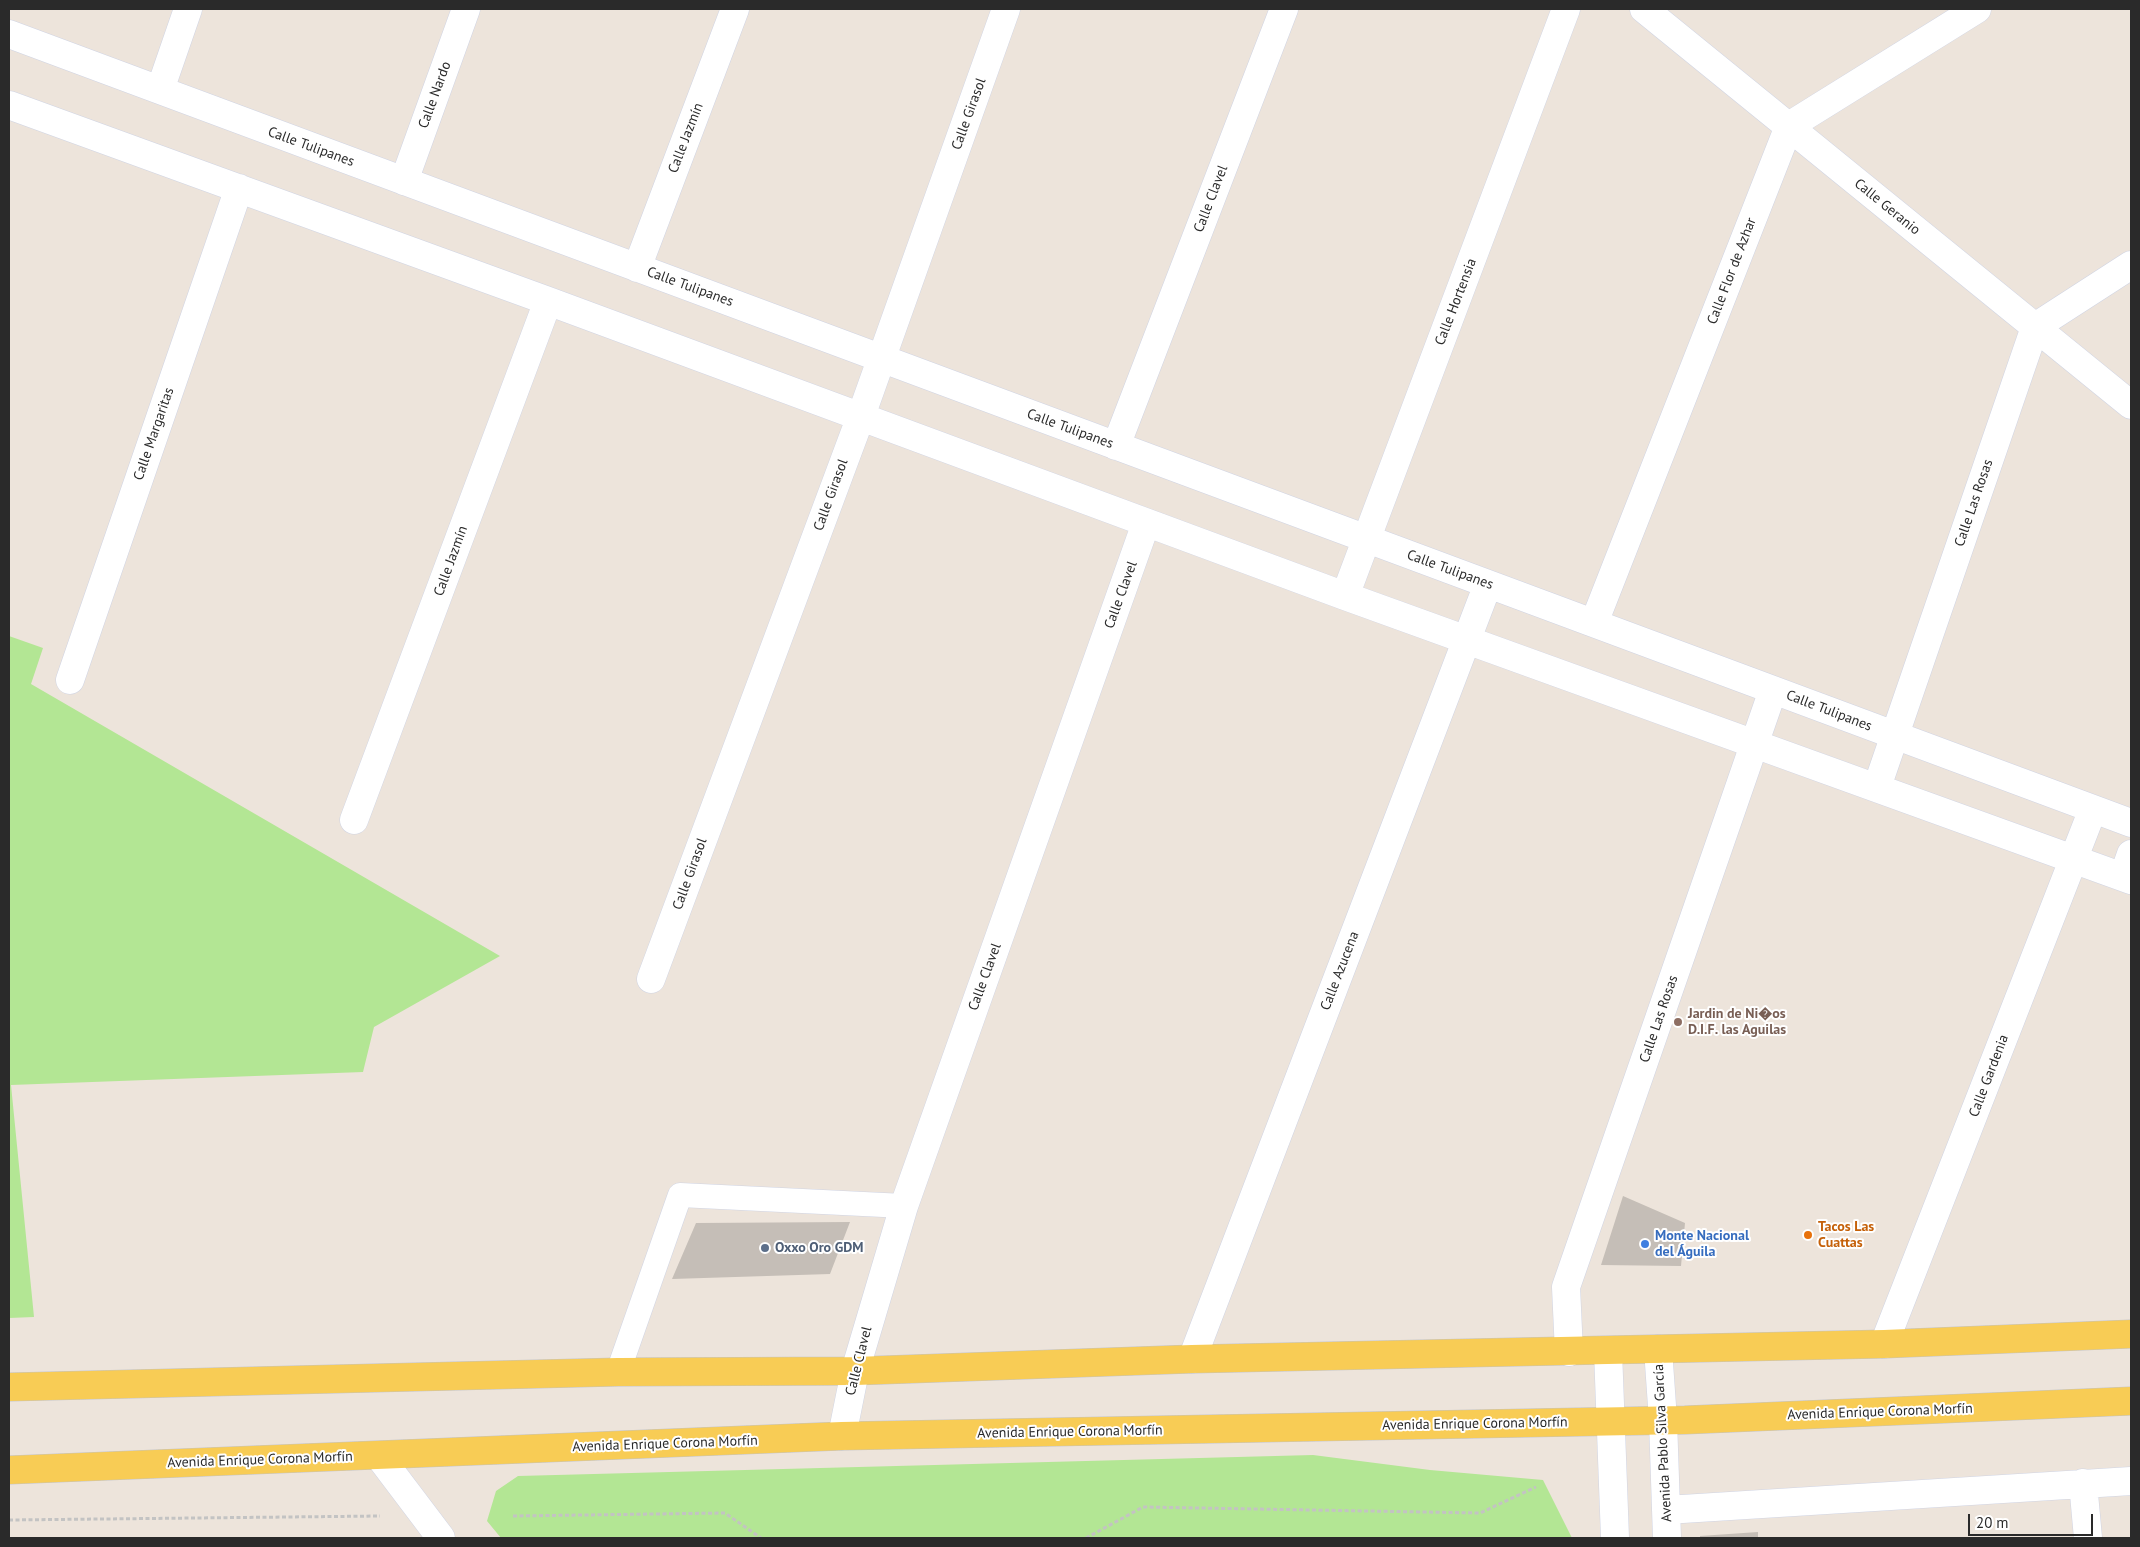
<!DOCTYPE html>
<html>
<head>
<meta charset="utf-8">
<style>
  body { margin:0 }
  #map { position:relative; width:2140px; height:1547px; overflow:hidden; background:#ede4db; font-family:"PT Sans",sans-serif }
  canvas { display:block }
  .frame { position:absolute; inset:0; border:10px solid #2a2a2a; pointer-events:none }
  .scale { position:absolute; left:1968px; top:1514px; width:125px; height:22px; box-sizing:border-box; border:2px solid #2a2a2a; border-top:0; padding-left:6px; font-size:15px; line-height:18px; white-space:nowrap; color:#2a2a2a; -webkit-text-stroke:4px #fff; paint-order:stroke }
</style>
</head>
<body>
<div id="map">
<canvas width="2140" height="1547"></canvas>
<div class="frame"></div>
<div class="scale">20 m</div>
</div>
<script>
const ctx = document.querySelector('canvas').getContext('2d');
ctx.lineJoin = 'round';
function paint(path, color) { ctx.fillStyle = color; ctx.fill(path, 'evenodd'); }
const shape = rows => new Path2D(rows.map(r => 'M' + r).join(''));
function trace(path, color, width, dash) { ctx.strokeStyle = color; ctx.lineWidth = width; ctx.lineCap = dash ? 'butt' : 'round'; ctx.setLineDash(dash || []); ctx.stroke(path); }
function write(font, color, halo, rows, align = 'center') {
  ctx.font = font + ' "PT Sans",sans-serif'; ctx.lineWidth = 4; ctx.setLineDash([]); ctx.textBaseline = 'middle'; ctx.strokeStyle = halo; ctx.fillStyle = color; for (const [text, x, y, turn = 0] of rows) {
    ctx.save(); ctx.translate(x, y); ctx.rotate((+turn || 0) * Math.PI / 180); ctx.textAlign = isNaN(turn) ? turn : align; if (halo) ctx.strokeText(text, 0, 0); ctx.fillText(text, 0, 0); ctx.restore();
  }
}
paint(shape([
  [9,636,43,648,31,684,500,956,374,1027,363,1072,11,1085,34,1317,9,1318],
  [1313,1455,1430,1470,1543,1480,1572,1538,501,1538,487,1521,496,1491,518,1476]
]), '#b3e694');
paint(shape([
  [1623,1196,1685,1223,1681,1266,1601,1265],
  [850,1222,830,1274,672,1279,696,1223],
  [1758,1532,1758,1538,1700,1538,1700,1536]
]), '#c5beb7');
const lane = shape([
  [618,1372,680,1195,904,1206]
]);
const street = shape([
  [1644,9,2131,405],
  [9,34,2131,823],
  [160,90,188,9],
  [9,105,548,301,1345,596,2131,880],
  [404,181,466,9],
  [637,268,735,9],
  [1116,446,1284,9],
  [1345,596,1566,9],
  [1594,623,1789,126,1977,9],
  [70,680,239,188],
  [1877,787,2035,327,2131,265],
  [354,820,548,301],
  [2123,877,2131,854],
  [651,979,861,416,1006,9],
  [1884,1344,2093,809],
  [1658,1349,1663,1420,1667,1538],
  [1608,1351,1615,1538],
  [1569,1352,1566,1287,1773,690],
  [1192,1359,1488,584],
  [842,1436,855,1371,904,1206,1146,523],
  [379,1456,441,1538],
  [2083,1483,2088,1538],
  [1666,1510,2131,1481]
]);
const primary = shape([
  [9,1387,618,1372,855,1371,1192,1359,1884,1344,2131,1334],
  [9,1470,842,1436,1685,1420,2131,1401]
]);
trace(lane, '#d0d4e3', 25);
trace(street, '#d0d4e3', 29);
trace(primary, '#c3c3c3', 29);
trace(shape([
  [513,1516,725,1513,761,1538],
  [9,1520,380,1516],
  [1086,1538,1143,1507,1480,1513,1536,1487]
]), '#c3c3c3', 3, [4, 2.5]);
trace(lane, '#fff', 24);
trace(street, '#fff', 28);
trace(primary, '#f8cc55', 28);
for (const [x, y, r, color] of [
  [1678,1022,5,"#8d6e63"],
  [1808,1235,5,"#e8710a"],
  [1645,1244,5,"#3f7fe0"],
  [765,1248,5,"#5c6f8a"]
]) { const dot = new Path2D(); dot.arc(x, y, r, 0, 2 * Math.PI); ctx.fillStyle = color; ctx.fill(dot); trace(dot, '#fff', 2); }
write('14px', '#2a2a2a', '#fff', [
  ["Calle Nardo",435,95,-70],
  ["Calle Girasol",969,114,-70],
  ["Calle Jazmín",686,138,-69],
  ["Calle Tulipanes",311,147,20],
  ["Calle Clavel",1211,199,-69],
  ["Calle Geranio",1887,207,39],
  ["Calle Flor de Azhar",1732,271,-69],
  ["Calle Tulipanes",690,287,20],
  ["Calle Hortensia",1456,302,-69],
  ["Calle Tulipanes",1070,429,20],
  ["Calle Margaritas",154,434,-71],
  ["Calle Girasol",831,495,-70],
  ["Calle Las Rosas",1974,503,-71],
  ["Calle Jazmín",451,561,-70],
  ["Calle Tulipanes",1450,570,20],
  ["Calle Clavel",1121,595,-70],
  ["Calle Tulipanes",1829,711,21],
  ["Calle Girasol",690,874,-70],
  ["Calle Azucena",1340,971,-69],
  ["Calle Clavel",985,977,-70],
  ["Calle Las Rosas",1659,1019,-71],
  ["Calle Gardenia",1989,1076,-69],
  ["Calle Clavel",859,1361,-76],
  ["Avenida Enrique Corona Morfín",1880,1412,-2],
  ["Avenida Enrique Corona Morfín",1475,1424,-1],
  ["Avenida Enrique Corona Morfín",1070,1432,-1],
  ["Avenida Pablo Silva García",1663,1443,-93],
  ["Avenida Enrique Corona Morfín",665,1444,-2],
  ["Avenida Enrique Corona Morfín",260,1460,-2]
]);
write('bold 14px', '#785e54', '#fff', [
  ["Jardin de Ni�os",1688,1014],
  ["D.I.F. las Aguilas",1688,1030]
], 'left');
write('bold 14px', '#c56008', '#fff', [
  ["Tacos Las",1818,1227],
  ["Cuattas",1818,1243]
], 'left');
write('bold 14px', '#366cbe', '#fff', [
  ["Monte Nacional",1655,1236],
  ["del Águila",1655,1252]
], 'left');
write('bold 14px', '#4e5e75', '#fff', [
  ["Oxxo Oro GDM",775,1248]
], 'left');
</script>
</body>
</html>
